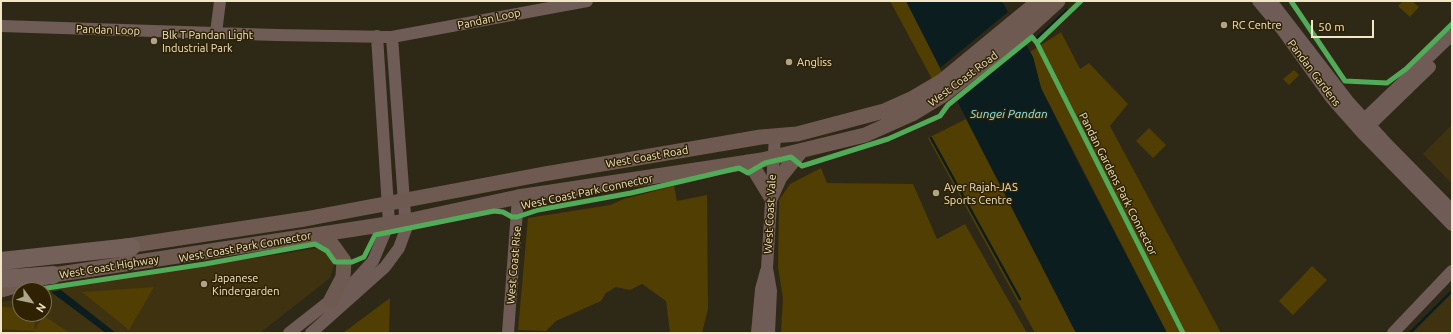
<!DOCTYPE html>
<html>
<head>
<meta charset="utf-8">
<style>
  body { margin:0 }
  #map { position:relative; width:1453px; height:334px; overflow:hidden; background:#2e2817; font-family:Ubuntu,sans-serif }
  canvas { display:block }
  .frame { position:absolute; inset:0; border:2px solid #f2e6c8; pointer-events:none }
  .north { position:absolute; left:12px; top:282px; width:40px; height:40px; box-sizing:border-box; background:#2e2203; border:1px solid #7c7052; border-radius:50%; rotate:123deg; font-size:11px; font-weight:700; line-height:16px; text-align:center; color:#f2e6c8 }
  .north::after { content:''; display:block; margin:auto; width:14px; height:18px; background:#ada48a; clip-path:polygon(50% 0,100% 100%,50% 72%,0 100%) }
  .scale { position:absolute; left:1311px; top:20px; width:63px; height:18px; box-sizing:border-box; border:2px solid #f2e6c8; border-top:0; padding-left:5px; font-size:12px; line-height:14px; white-space:nowrap; color:#f2e6c8; -webkit-text-stroke:3px #2e2203; paint-order:stroke }
</style>
</head>
<body>
<div id="map">
<canvas width="1453" height="334"></canvas>
<div class="frame"></div>
<div class="north">N</div>
<div class="scale">50 m</div>
</div>
<script>
const ctx = document.querySelector('canvas').getContext('2d');
ctx.lineJoin = 'round';
function paint(path, color) { ctx.fillStyle = color; ctx.fill(path, 'evenodd'); }
const shape = rows => new Path2D(rows.map(r => 'M' + r).join(''));
function trace(path, color, width, dash) { ctx.strokeStyle = color; ctx.lineWidth = width; ctx.lineCap = dash ? 'butt' : 'round'; ctx.setLineDash(dash || []); ctx.stroke(path); }
function write(font, color, halo, rows, align = 'center') {
  ctx.font = font + ' Ubuntu,sans-serif'; ctx.lineWidth = 3; ctx.setLineDash([]); ctx.textBaseline = 'middle'; ctx.strokeStyle = halo; ctx.fillStyle = color; for (const [text, x, y, turn = 0] of rows) {
    ctx.save(); ctx.translate(x, y); ctx.rotate((+turn || 0) * Math.PI / 180); ctx.textAlign = isNaN(turn) ? turn : align; if (halo) ctx.strokeText(text, 0, 0); ctx.fillText(text, 0, 0); ctx.restore();
  }
}
paint(shape([
  [1452,125,1452,184,1423,154],
  [319,248,329,255,334,265,330,278,260,333,1,332,1,302,13,300,16,295,20,295,20,314,44,314,44,291],
  [1452,291,1452,333,1410,333]
]), '#3f3211');
paint(shape([
  [890,1,906,1,942,72,932,79],
  [1403,1,1412,1,1419,7,1410,17,1398,6],
  [1061,32,1080,69,1089,63,1128,104,1110,126,1221,333,1167,333,1041,88,1033,57,1030,52],
  [1294,70,1299,75,1289,85,1283,79],
  [966,119,1076,333,1035,333,928,138],
  [1149,128,1166,145,1153,158,1136,141],
  [821,168,827,183,913,184,937,239,965,224,1027,333,781,333,783,298,778,267,779,200,790,184],
  [674,186,677,201,707,195,708,309,702,333,670,333,666,301,642,284,630,290,616,287,606,293,601,301,556,321,546,331,518,330,528,218,610,205,624,199],
  [1312,266,1327,280,1293,315,1279,301],
  [154,287,129,330,82,292],
  [390,298,389,333,343,333],
  [1,307,20,308,20,314,36,314,34,330,44,316,70,333,36,333,33,331,1,329]
]), '#513e03');
paint(shape([
  [906,1,1001,1,1003,3,1033,57,1041,88,1081,168,1167,333,1076,333],
  [61,290,116,333,106,333,51,292]
]), '#0b1d1e');
paint(shape([
  [1008,12,1025,44,956,101,940,68]
]), '#2e2817');
trace(shape([
  [1037,38,1067,10],
  [931,138,1020,299],
  [1410,333,1452,291]
]), '#0b1d1e', 2.5);
trace(shape([
  [1258,1,1283,31,1331,98,1362,133,1452,225],
  [1271,1,1348,101,1387,144,1452,210],
  [1,26,276,35,392,37,587,1],
  [216,33,220,1],
  [1360,123,1452,35],
  [1366,129,1430,67],
  [289,333,354,282,373,261,389,223,377,36],
  [311,333,385,267,399,248,406,229,392,37],
  [508,333,518,197],
  [757,333,761,289,766,271],
  [769,333,771,291,767,268,775,136],
  [1393,333,1452,271]
]), '#6f5c57', 12);
trace(shape([
  [747,162,754,169,771,197],
  [771,197,780,177,801,151],
  [311,237,321,238,329,241,334,247,344,261,343,277,331,300],
  [120,247,305,219,544,174,761,137,797,134,884,111,913,98,942,81,1039,1],
  [1,290,53,275,407,221,518,197,762,160,865,135,912,114,943,95,1023,33,1058,1]
]), '#6f5a51', 15);
trace(shape([
  [1,261,131,247],
  [1,279,53,275]
]), '#736058', 18);
trace(shape([
  [1291,1,1345,81,1387,83,1406,69,1452,24],
  [1037,43,1183,333],
  [34,290,205,264,315,244,327,251,335,262,352,262,364,257,375,235,494,211,503,212,512,217,517,217,538,210,631,193,730,170,739,168,748,173,765,163,791,157,802,166,888,139,940,116,948,105,1032,37,1037,43,1081,1]
]), '#51ab58', 5);
for (const [x, y, r, color] of [
  [1224,25,4,"#ada48a"],
  [154,41,4,"#ada48a"],
  [789,62,4,"#ada48a"],
  [936,193,4,"#ada48a"],
  [204,284,4,"#ada48a"]
]) { const dot = new Path2D(); dot.arc(x, y, r, 0, 2 * Math.PI); ctx.fillStyle = color; ctx.fill(dot); trace(dot, '#2e2203', 1.5); }
write('11px', '#f2e6c8', '#2e2203', [
  ["Pandan Loop",489,19,-12],
  ["Pandan Loop",108,30,2],
  ["Pandan Gardens",1314,73,53],
  ["West Coast Road",963,79,-37],
  ["West Coast Road",647,157,-10],
  ["Pandan Gardens Park Connector",1118,184,63],
  ["West Coast Park Connector",587,192,-12],
  ["West Coast Vale",770,214,-87],
  ["West Coast Park Connector",245,247,-10],
  ["West Coast Rise",514,265,-85],
  ["West Coast Highway",109,267,-9]
]);
write('11px', '#f2e6c8', '#2e2203', [
  ["RC Centre",1232,25],
  ["Blk T Pandan Light",162,35],
  ["Industrial Park",162,48],
  ["Angliss",797,62],
  ["Ayer Rajah-JAS",944,187],
  ["Sports Centre",944,200],
  ["Japanese",212,278],
  ["Kindergarden",212,291]
], 'left');
write('italic 12px', '#83e8f7', '#2e2203', [
  ["Sungei Pandan",1009,114]
]);
</script>
</body>
</html>
